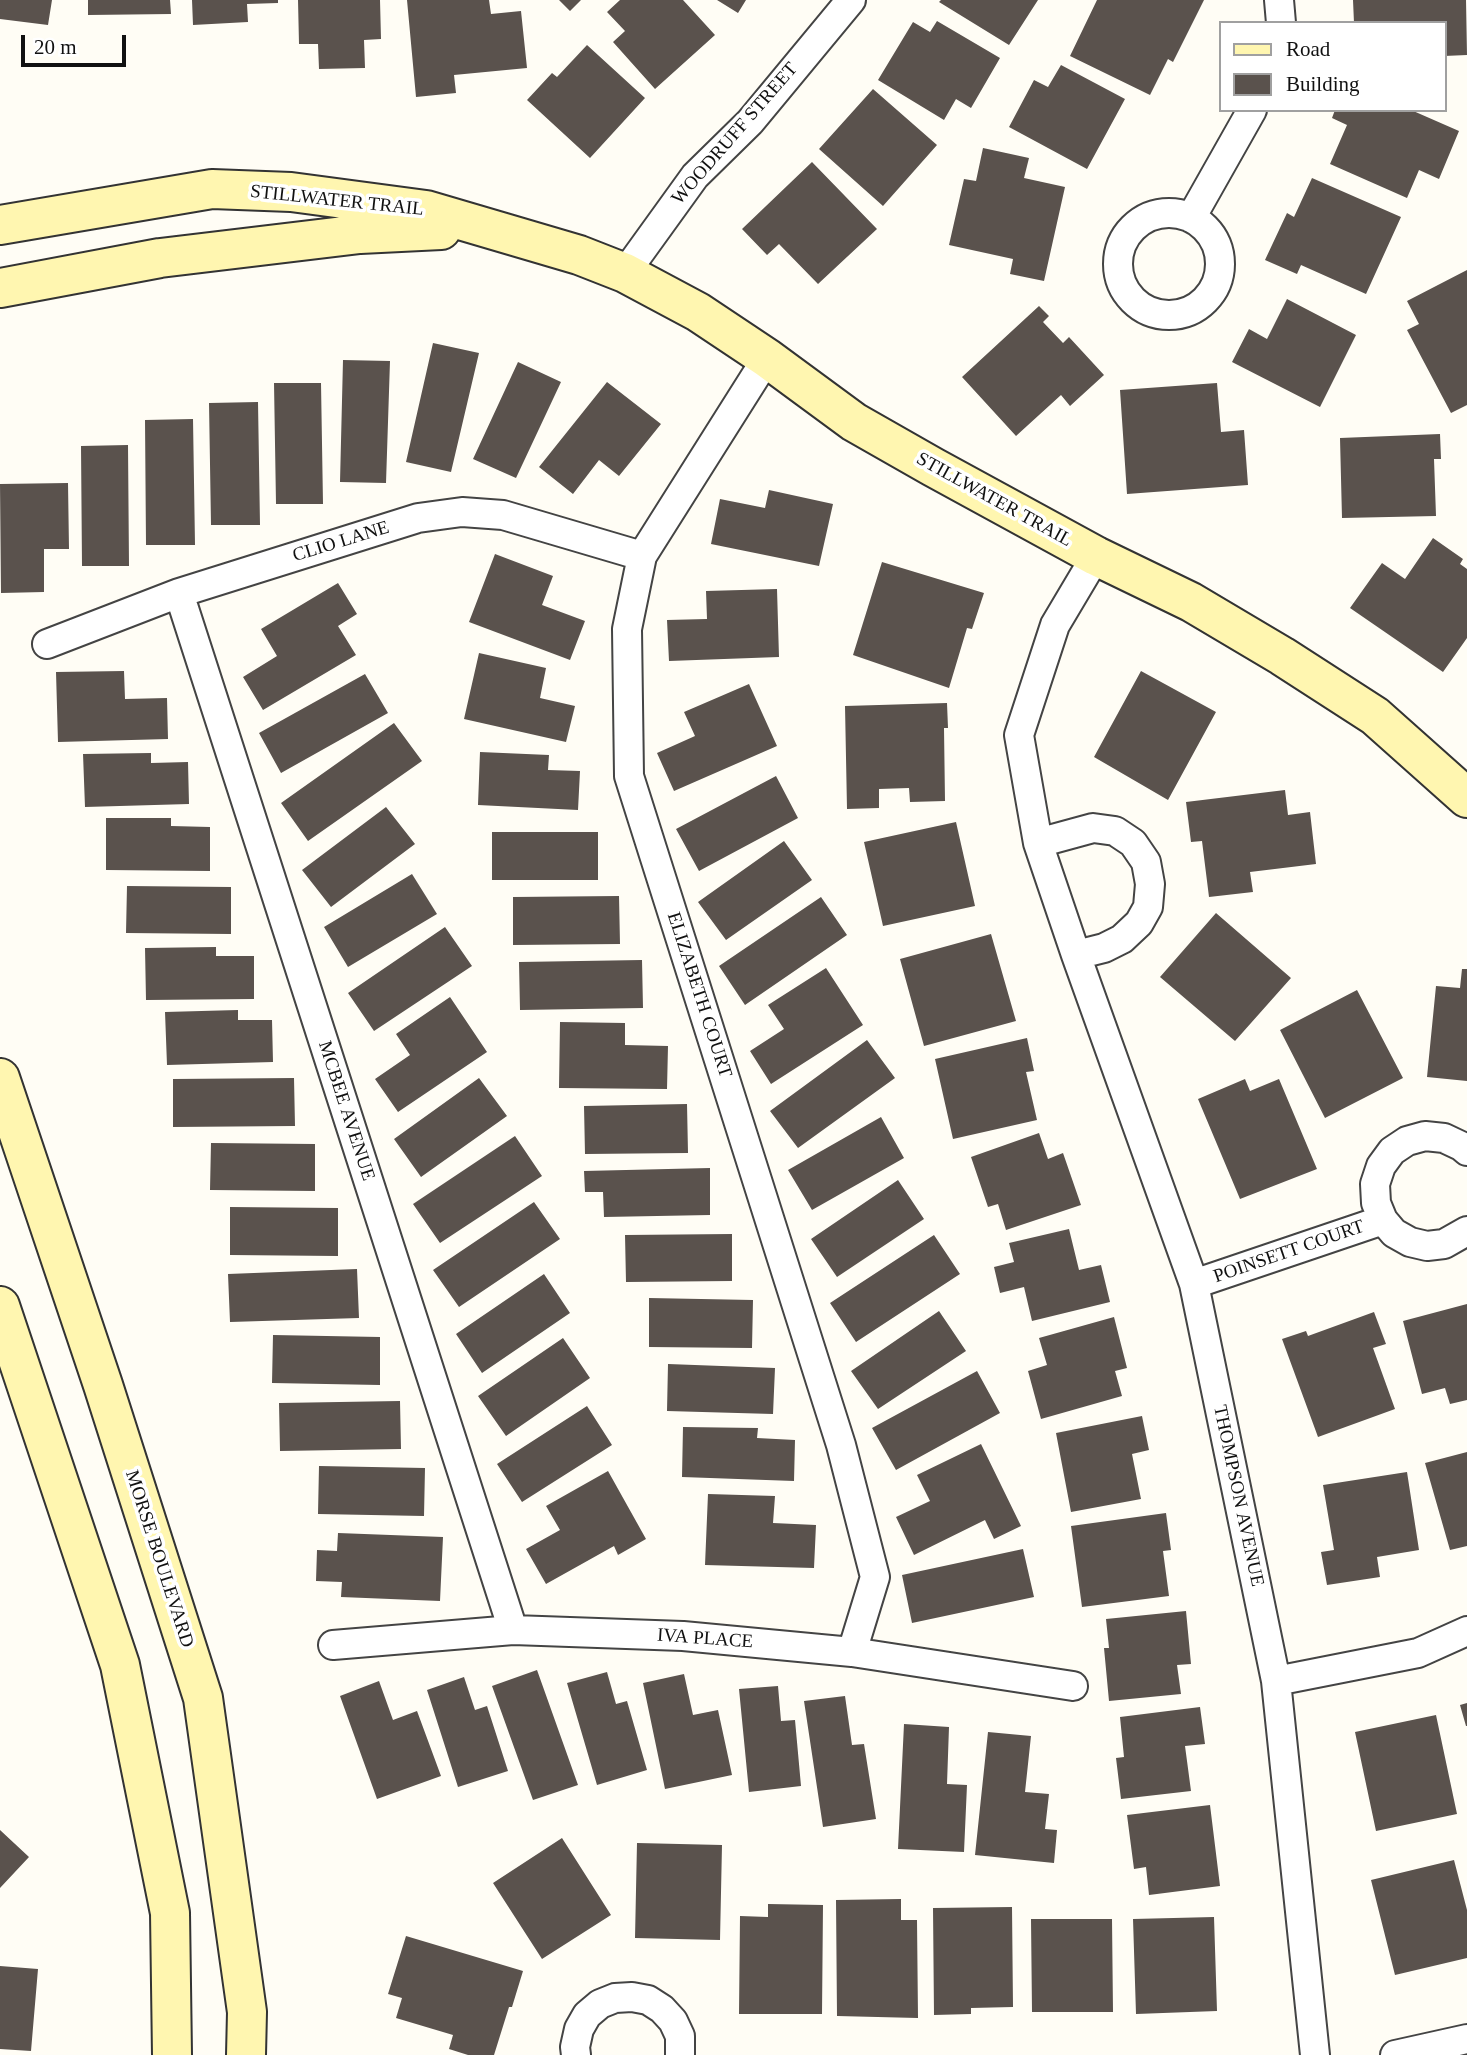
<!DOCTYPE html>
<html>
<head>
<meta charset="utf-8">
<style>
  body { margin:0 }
  #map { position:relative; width:1467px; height:2055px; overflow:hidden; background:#fffdf5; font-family:Georgia,serif }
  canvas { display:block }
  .legend { position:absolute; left:1219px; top:21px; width:228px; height:91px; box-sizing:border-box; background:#fff; border:2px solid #a0a0a0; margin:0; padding:9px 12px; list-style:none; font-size:21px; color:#111 }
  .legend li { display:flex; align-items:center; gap:14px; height:35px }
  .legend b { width:35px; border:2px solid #a0a0a0 }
  .scale { position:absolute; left:21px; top:35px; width:105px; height:32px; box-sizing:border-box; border:4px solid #111; border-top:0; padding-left:9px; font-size:21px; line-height:24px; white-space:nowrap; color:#111; -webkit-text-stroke:5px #fff; paint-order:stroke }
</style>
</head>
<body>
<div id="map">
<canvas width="1467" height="2055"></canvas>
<ul class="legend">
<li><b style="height:9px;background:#fff6b0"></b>Road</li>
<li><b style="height:19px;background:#5a524d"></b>Building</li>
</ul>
<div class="scale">20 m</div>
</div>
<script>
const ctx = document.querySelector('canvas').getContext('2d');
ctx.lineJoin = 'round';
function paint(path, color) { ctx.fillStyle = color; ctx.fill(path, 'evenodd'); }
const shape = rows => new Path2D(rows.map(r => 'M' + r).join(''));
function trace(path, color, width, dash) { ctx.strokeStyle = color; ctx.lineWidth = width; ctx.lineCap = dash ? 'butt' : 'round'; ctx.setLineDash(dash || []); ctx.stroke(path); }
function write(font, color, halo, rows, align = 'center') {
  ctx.font = font + ' Georgia,serif'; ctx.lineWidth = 7; ctx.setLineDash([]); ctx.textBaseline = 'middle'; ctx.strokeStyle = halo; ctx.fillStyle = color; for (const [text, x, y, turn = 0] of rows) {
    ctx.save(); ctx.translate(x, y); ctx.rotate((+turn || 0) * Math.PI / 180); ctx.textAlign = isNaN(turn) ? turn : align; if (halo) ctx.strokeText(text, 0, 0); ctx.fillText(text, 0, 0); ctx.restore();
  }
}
paint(shape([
  [0,0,52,0,48,25,0,19],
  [88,0,170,0,171,14,88,15],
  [192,0,278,0,278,3,247,4,248,22,193,25],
  [298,0,380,0,381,39,364,40,365,68,319,69,318,44,299,44],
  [407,0,489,0,491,14,521,11,527,68,454,75,456,93,416,97],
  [559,0,581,0,570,11],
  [620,0,683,0,715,35,655,89,613,42,625,31,607,12],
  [717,0,746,0,738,13],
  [941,0,1038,0,1009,45,939,2],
  [1097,0,1204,0,1173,62,1168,59,1150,95,1070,56],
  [1353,0,1466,0,1467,55,1444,56,1444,23,1354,23],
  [937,21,1000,58,971,108,956,99,944,120,878,80,913,22,930,32],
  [587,45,645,98,590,158,527,100,552,73,557,77],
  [1061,65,1125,99,1087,169,1009,127,1034,80,1048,87],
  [873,89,937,145,883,206,819,149],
  [1335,110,1411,110,1459,131,1439,179,1419,170,1407,198,1330,164,1347,125,1332,118],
  [983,148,1029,158,1024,178,1065,187,1044,281,1010,274,1013,259,949,245,964,179,976,181],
  [812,162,877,229,818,284,779,244,767,255,742,229],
  [1312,178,1401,217,1366,294,1301,265,1297,274,1265,260,1287,213,1294,217],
  [1467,270,1467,405,1451,413,1407,330,1419,324,1407,301],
  [1287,299,1356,335,1320,407,1232,362,1249,329,1267,339],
  [1039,306,1049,316,1043,322,1063,343,1069,337,1104,375,1070,406,1061,395,1016,436,962,377],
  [433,343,479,353,451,472,406,462],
  [343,360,390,361,386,483,340,482],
  [518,362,561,382,516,478,473,459],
  [607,382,661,424,619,476,599,460,573,494,539,467],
  [274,383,321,383,323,504,276,504],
  [1217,383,1221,432,1244,430,1248,485,1127,494,1120,390],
  [258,402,260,525,211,525,209,403],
  [193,419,195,545,146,545,145,420],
  [1440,434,1441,459,1434,459,1436,516,1342,518,1340,438],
  [128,445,129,566,82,566,81,446],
  [68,483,69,549,44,549,44,592,1,593,0,484],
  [769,490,833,504,819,566,711,544,720,499,765,508],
  [1433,538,1463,559,1460,564,1467,569,1467,638,1443,672,1350,608,1382,563,1405,579],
  [495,554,553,576,542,605,585,621,570,660,469,622],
  [882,562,984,593,972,629,967,628,949,688,853,655],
  [338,583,357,614,338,626,356,655,263,710,243,677,277,656,261,629],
  [777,589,779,657,669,661,667,620,707,619,706,591],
  [479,653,546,668,540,698,575,706,566,742,464,719],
  [124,671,125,699,167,698,168,739,58,742,56,672],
  [1141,671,1216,712,1168,800,1094,757],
  [365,674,388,713,281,773,259,733],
  [749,684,777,746,674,791,657,753,695,736,684,712],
  [947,703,948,728,944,728,945,801,910,802,909,788,879,789,879,808,847,809,845,706],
  [394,723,422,761,308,841,281,803],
  [480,752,549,755,548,770,580,771,578,810,478,805],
  [151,753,151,763,188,762,189,804,85,807,83,754],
  [776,776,798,818,699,871,676,829],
  [1285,790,1288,815,1310,812,1316,864,1250,872,1253,892,1209,897,1202,841,1191,842,1186,802],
  [386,807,415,844,331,907,302,870],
  [106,818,171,818,171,826,210,827,210,871,106,870],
  [956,822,975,906,883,926,864,842],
  [492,832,598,832,598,880,492,880],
  [784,841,812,880,726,940,698,902],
  [412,874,437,914,348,967,324,927],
  [127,886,231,887,231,934,126,933],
  [619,896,620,944,513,945,513,897],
  [821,897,847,935,745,1005,719,966],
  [1216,913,1291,978,1235,1041,1160,977],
  [445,927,472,966,374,1031,348,993],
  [991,934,1016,1021,924,1046,900,959],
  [216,947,216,956,254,956,254,999,146,1000,145,948],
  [642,960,643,1008,520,1010,519,962],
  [826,968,863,1025,771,1084,750,1051,784,1029,768,1005],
  [1462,969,1467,969,1467,1081,1427,1077,1436,986,1460,988],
  [1357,990,1403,1078,1325,1118,1280,1030],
  [450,997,487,1052,398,1112,375,1079,410,1055,396,1034],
  [238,1010,238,1020,272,1020,273,1062,167,1065,165,1012],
  [560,1022,625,1023,625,1045,668,1046,667,1089,559,1088],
  [1027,1038,1034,1071,1026,1072,1037,1120,953,1139,935,1059],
  [867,1040,895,1078,798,1148,770,1111],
  [294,1078,295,1126,173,1127,173,1079],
  [479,1078,507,1116,421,1177,394,1139],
  [1245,1079,1250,1091,1279,1079,1317,1169,1240,1199,1198,1099],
  [687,1104,688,1153,585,1154,584,1106],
  [881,1117,904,1158,812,1210,788,1170],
  [1039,1133,1048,1159,1063,1153,1081,1205,1006,1230,998,1204,988,1207,971,1157],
  [515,1136,542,1176,440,1243,413,1204],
  [211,1143,315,1144,315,1191,210,1190],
  [710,1168,710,1215,604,1217,603,1192,585,1192,584,1171],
  [898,1180,924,1219,837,1277,811,1239],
  [534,1202,560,1239,459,1307,433,1270],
  [230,1207,338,1208,338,1256,230,1255],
  [1069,1229,1079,1270,1101,1265,1110,1302,1032,1321,1024,1287,1000,1293,994,1267,1014,1262,1009,1243],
  [732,1234,732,1281,626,1282,625,1235],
  [934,1235,960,1274,856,1342,830,1303],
  [357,1269,359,1318,230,1322,228,1274],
  [544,1274,570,1313,482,1373,456,1334],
  [649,1298,753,1300,752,1348,649,1347],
  [1467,1304,1467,1400,1450,1404,1445,1388,1422,1394,1403,1321],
  [939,1311,966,1351,878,1409,851,1371],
  [1374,1312,1386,1344,1373,1348,1395,1409,1318,1437,1282,1339,1306,1331,1308,1336],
  [1114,1317,1127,1368,1115,1371,1122,1396,1041,1419,1028,1371,1047,1365,1039,1338],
  [273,1335,380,1337,380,1385,272,1383],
  [563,1338,590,1378,506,1436,478,1396],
  [668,1364,775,1368,773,1414,667,1411],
  [977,1371,1000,1413,896,1470,872,1428],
  [400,1401,401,1449,280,1451,279,1403],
  [587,1406,612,1445,522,1502,497,1464],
  [1142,1416,1149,1450,1132,1454,1141,1499,1071,1512,1056,1433],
  [683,1427,758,1428,757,1438,795,1440,794,1481,682,1477],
  [981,1444,1021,1526,994,1539,985,1520,914,1555,896,1517,930,1501,917,1475],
  [1467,1452,1467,1546,1450,1550,1425,1463],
  [319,1466,425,1468,424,1516,318,1514],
  [608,1471,646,1539,618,1555,614,1546,546,1584,526,1549,560,1530,546,1506],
  [1407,1472,1419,1550,1377,1557,1380,1577,1327,1585,1321,1552,1334,1550,1323,1485],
  [708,1494,775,1496,773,1523,816,1525,814,1568,705,1565],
  [1166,1513,1171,1550,1163,1551,1169,1596,1082,1607,1071,1526],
  [338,1533,443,1537,440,1601,341,1597,342,1582,316,1581,317,1550,337,1551],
  [1023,1549,1034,1597,912,1623,902,1575],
  [1186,1611,1191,1664,1177,1665,1181,1694,1109,1701,1104,1648,1109,1648,1106,1619],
  [537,1670,578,1785,533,1800,492,1686],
  [607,1672,616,1704,627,1701,647,1770,597,1785,567,1683],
  [684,1674,693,1715,718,1710,732,1775,665,1789,643,1683],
  [464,1677,475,1710,487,1706,508,1771,458,1787,427,1690],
  [379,1681,393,1720,417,1711,441,1776,377,1799,340,1696],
  [778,1686,781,1721,795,1720,801,1786,749,1792,739,1689],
  [845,1696,852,1745,864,1744,876,1819,823,1827,804,1701],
  [1467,1703,1467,1726,1466,1726,1460,1705],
  [1200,1707,1205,1744,1185,1746,1191,1791,1121,1799,1116,1758,1124,1757,1120,1717],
  [1436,1715,1457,1814,1376,1831,1355,1732],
  [904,1724,949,1727,947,1784,967,1785,964,1852,898,1849],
  [988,1732,1031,1736,1025,1792,1049,1794,1045,1829,1057,1830,1054,1863,975,1855],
  [1210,1805,1220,1886,1149,1895,1146,1867,1134,1869,1127,1815],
  [0,1830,29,1857,0,1888],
  [562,1838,611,1915,542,1959,493,1883],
  [637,1843,722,1845,720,1940,635,1938],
  [1454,1860,1467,1910,1467,1958,1395,1975,1371,1880],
  [901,1899,901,1920,917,1920,918,2018,837,2016,836,1900],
  [768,1904,823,1905,822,2014,739,2014,740,1916,768,1917],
  [1012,1907,1013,2007,971,2008,971,2014,934,2015,933,1908],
  [1214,1917,1217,2011,1136,2014,1133,1919],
  [1031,1919,1112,1919,1113,2012,1032,2012],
  [406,1936,523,1971,512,2007,509,2007,494,2055,468,2055,449,2049,453,2035,396,2018,402,1998,388,1994],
  [0,1966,38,1969,31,2051,0,2049]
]), '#5a524d');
const street = shape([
  [1279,0,1281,23],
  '1118 264a51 51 0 1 1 102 0a51 51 0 1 1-102 0Z',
  [1191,218,1252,110],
  [625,273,695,176,750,122,851,0],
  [767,358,642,556,627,629,629,776,841,1445,875,1577,852,1652],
  [1096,556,1055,625,1019,735,1038,843,1076,955,1194,1284,1276,1681,1315,2055],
  [179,593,513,1630],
  [47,644,179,593,418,518,462,512,503,515,642,556],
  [1038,843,1093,828,1115,831,1133,843,1146,862,1150,884,1148,907,1139,923,1122,939,1104,948,1076,955],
  [1467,1151,1461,1146,1444,1138,1425,1136,1407,1141,1392,1151,1381,1166,1375,1184,1376,1203,1383,1220,1394,1233,1410,1242,1427,1246,1444,1244,1467,1231],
  [1194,1284,1383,1220],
  [333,1645,513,1630,683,1636,852,1652,1073,1686],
  [1276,1681,1418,1653,1467,1631],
  [576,2055,575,2047,579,2029,587,2015,600,2004,615,1998,632,1997,648,2000,662,2009,673,2021,680,2036,680,2055],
  [1395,2055,1467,2039]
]);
const secondary = shape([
  [0,225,212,189,291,192,426,210,579,255,625,273,698,312,767,358,854,422,933,467,1096,556,1191,602,1282,656,1375,716,1467,798],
  [0,288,160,258,360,234,441,230],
  [0,1078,103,1385,203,1698,247,2012,246,2055],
  [0,1306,120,1665,170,1913,172,2055]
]);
trace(street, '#444', 32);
trace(secondary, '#333', 42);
trace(street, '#fff', 28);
trace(secondary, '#fff6b0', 38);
write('19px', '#111', '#fff', [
  ["WOODRUFF STREET",735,134,-49],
  ["STILLWATER TRAIL",337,201,6],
  ["STILLWATER TRAIL",994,500,29],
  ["CLIO LANE",341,542,-17],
  ["ELIZABETH COURT",699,995,72],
  ["MCBEE AVENUE",346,1111,72],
  ["POINSETT COURT",1289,1252,-19],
  ["THOMPSON AVENUE",1238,1496,78],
  ["MORSE BOULEVARD",159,1559,72],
  ["IVA PLACE",705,1639,4]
]);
</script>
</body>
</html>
